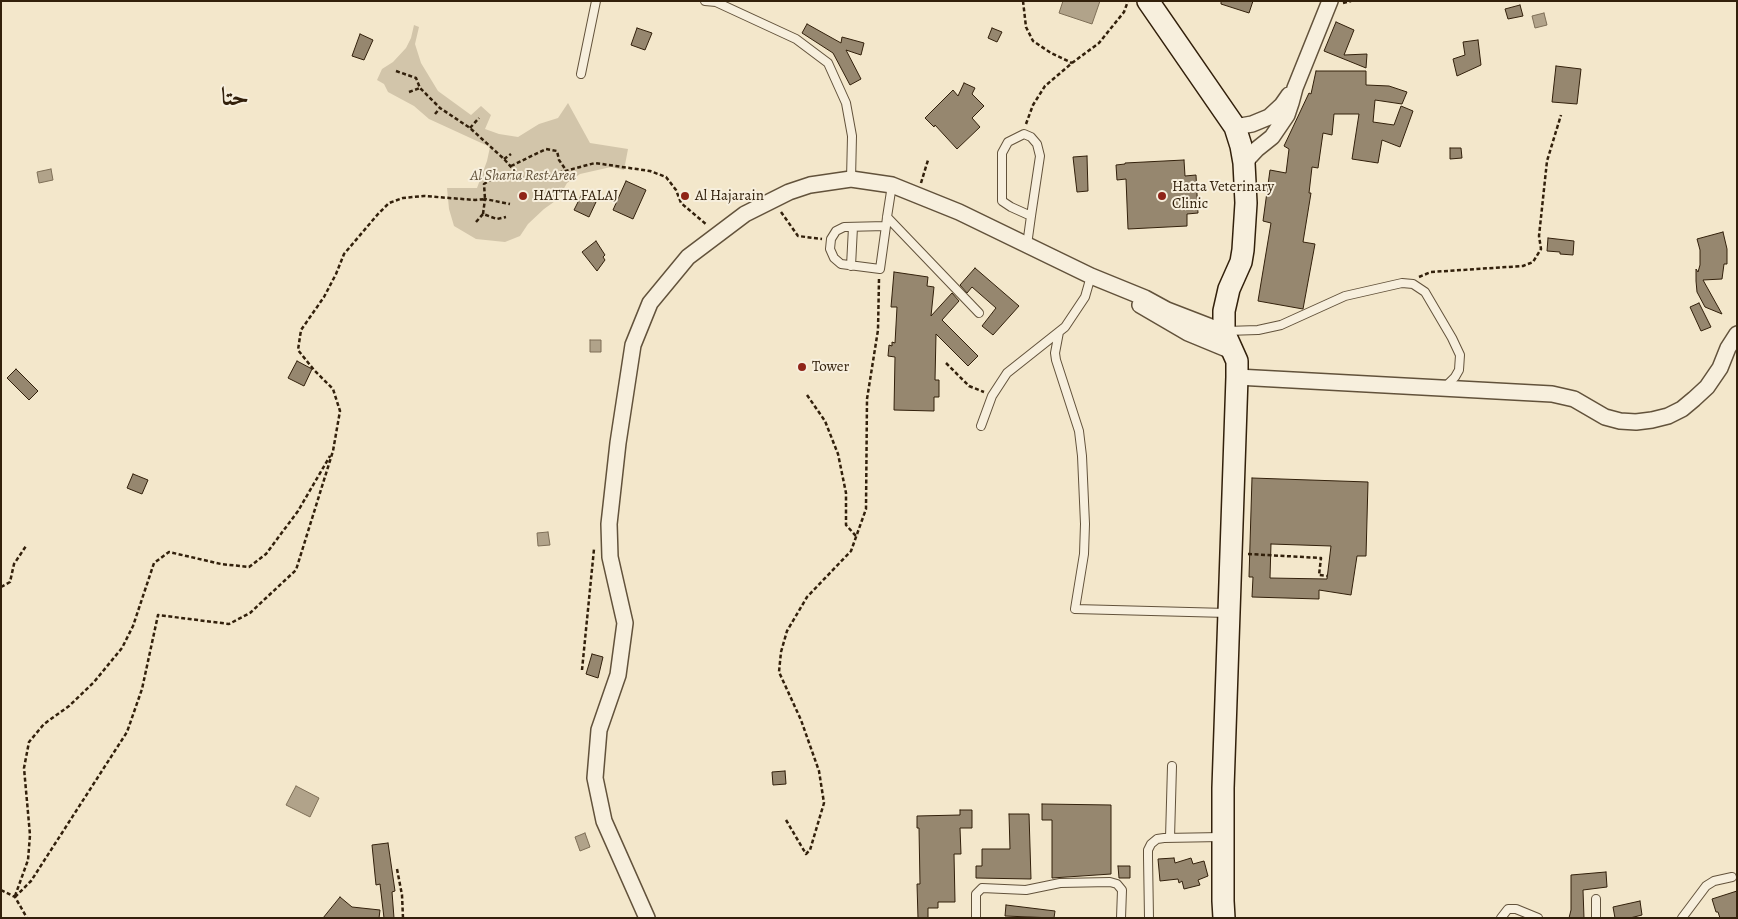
<!DOCTYPE html>
<html>
<head>
<meta charset="utf-8">
<style>
  body { margin:0 }
  #map { position:relative; width:1738px; height:919px; overflow:hidden; background:#f3e7cb; font-family:Alegreya,serif }
  canvas { display:block }
  .frame { position:absolute; inset:0; border:2px solid #32200b; pointer-events:none }
</style>
</head>
<body>
<div id="map">
<canvas width="1738" height="919"></canvas>
<div class="frame"></div>
</div>
<script>
const ctx = document.querySelector('canvas').getContext('2d');
ctx.lineJoin = 'round';
function paint(path, color) { ctx.fillStyle = color; ctx.fill(path, 'evenodd'); }
const shape = rows => new Path2D(rows.map(r => 'M' + r).join(''));
function trace(path, color, width, dash) { ctx.strokeStyle = color; ctx.lineWidth = width; ctx.lineCap = dash ? 'butt' : 'round'; ctx.setLineDash(dash || []); ctx.stroke(path); }
function write(font, color, halo, rows, align = 'center') {
  ctx.font = font + ' Alegreya,Amiri,serif'; ctx.lineWidth = 4; ctx.setLineDash([]); ctx.textBaseline = 'middle'; ctx.strokeStyle = halo; ctx.fillStyle = color; for (const [text, x, y, turn = 0] of rows) {
    ctx.save(); ctx.translate(x, y); ctx.rotate((+turn || 0) * Math.PI / 180); ctx.textAlign = isNaN(turn) ? turn : align; if (halo) ctx.strokeText(text, 0, 0); ctx.fillText(text, 0, 0); ctx.restore();
  }
}
paint(shape([
  [414,25,419,27,415,44,421,63,438,91,471,115,481,106,491,115,485,129,499,134,518,137,539,124,558,118,568,103,590,143,628,149,624,170,611,167,580,174,567,183,558,199,544,209,528,224,520,236,505,242,476,239,454,226,449,209,447,188,477,188,487,161,490,147,429,119,414,106,388,92,384,84,377,80,382,69,393,62,406,48,411,38]
]), '#d2c5aa');
const water = shape([
  [1063,1,1100,1,1092,24,1059,13,1063,1],
  [1544,13,1547,25,1535,28,1532,16,1544,13],
  [51,169,53,180,39,183,37,172,51,169],
  [590,340,601,340,601,352,590,352,590,340],
  [548,532,550,545,538,546,537,533,548,532],
  [296,786,319,798,310,817,286,805,296,786],
  [585,833,590,847,580,851,575,837,585,833]
]);
paint(water, '#b1a38a');
trace(water, '#7e6f57', 1);
const building = shape([
  [1221,1,1253,1,1249,13,1221,4,1221,1],
  [1520,5,1523,16,1508,19,1505,9,1520,5],
  [1336,22,1354,30,1344,55,1367,54,1366,68,1324,51,1336,22],
  [807,24,841,43,842,37,864,43,861,55,846,50,861,79,850,85,833,53,802,33,807,24],
  [637,28,652,33,645,50,631,45,637,28],
  [992,28,1002,32,997,42,988,38,992,28],
  [360,34,373,40,364,60,352,56,360,34],
  [1478,40,1481,65,1457,76,1453,59,1465,55,1463,42,1478,40],
  [1556,66,1581,69,1577,104,1552,102,1556,66],
  [1316,71,1366,71,1366,85,1389,86,1407,92,1402,104,1375,100,1373,122,1394,125,1401,106,1413,111,1400,147,1382,140,1378,163,1352,159,1359,114,1334,114,1332,135,1323,133,1318,168,1312,167,1309,193,1311,193,1303,242,1315,244,1303,309,1258,301,1271,223,1263,221,1270,170,1286,173,1289,149,1284,146,1309,93,1311,94,1316,71],
  [964,83,975,88,972,94,984,106,972,118,980,127,957,149,935,125,934,127,925,118,953,90,958,96,964,83],
  [1450,148,1461,148,1462,158,1450,159,1450,148],
  [1087,156,1088,191,1077,192,1073,157,1087,156],
  [1184,160,1185,176,1196,175,1198,213,1187,214,1187,226,1128,229,1126,179,1117,180,1116,165,1125,164,1125,163,1184,160],
  [626,181,646,190,633,219,613,210,626,181],
  [581,196,596,202,589,217,574,210,581,196],
  [1723,232,1727,249,1727,264,1724,264,1722,279,1703,280,1722,314,1705,307,1697,292,1696,281,1696,269,1698,272,1700,265,1700,250,1697,239,1723,232],
  [1548,238,1574,241,1573,255,1560,254,1560,252,1547,251,1548,238],
  [596,241,605,255,603,257,605,260,597,271,582,252,596,241],
  [975,268,1019,306,993,335,982,326,996,308,972,287,967,293,960,285,975,268],
  [894,272,928,277,927,286,934,287,931,316,952,293,959,301,942,320,978,356,968,366,936,334,935,380,939,380,939,397,934,397,934,411,894,410,895,357,888,356,889,345,892,346,892,342,895,343,897,307,891,307,894,272],
  [1699,303,1711,327,1701,331,1690,307,1699,303],
  [297,361,312,369,304,386,288,378,297,361],
  [16,369,38,391,29,400,7,378,16,369],
  [133,474,148,480,142,494,127,488,133,474],
  [1252,478,1368,482,1366,556,1357,556,1351,595,1319,590,1319,599,1252,597,1253,577,1249,577,1252,478],
  [1271,544,1331,546,1327,579,1270,578,1271,544],
  [592,654,603,657,598,678,586,674,592,654],
  [785,771,786,784,773,785,772,772,785,771],
  [1042,804,1111,805,1111,874,1052,878,1052,820,1042,820,1042,804],
  [960,810,972,810,972,828,960,828,961,854,954,854,955,902,938,902,938,908,928,908,928,918,918,918,917,884,920,884,919,828,917,828,917,816,960,815,960,810],
  [1009,814,1029,814,1031,879,976,878,976,866,982,866,982,849,1010,849,1009,814],
  [388,843,395,891,392,892,394,918,384,918,380,884,376,885,372,845,388,843],
  [1174,858,1175,863,1191,858,1193,864,1204,861,1208,876,1198,880,1200,885,1184,889,1182,881,1179,883,1178,879,1160,881,1158,859,1174,858],
  [1118,866,1130,866,1130,878,1119,878,1118,866],
  [1606,872,1607,887,1583,890,1584,918,1569,918,1571,910,1571,875,1606,872],
  [1737,891,1737,918,1720,918,1718,912,1716,912,1712,899,1737,891],
  [340,897,352,907,380,910,379,918,323,918,340,897],
  [1640,901,1642,915,1630,918,1615,918,1613,907,1640,901],
  [1006,905,1055,911,1054,918,1005,916,1006,905]
]);
paint(building, '#96876f');
trace(building, '#32200b', 1);
const lane = shape([
  [705,1,716,2,796,39,828,63,846,103,852,136,851,179],
  [581,74,596,1],
  [887,217,979,313],
  [886,226,844,227,836,231,831,239,830,249,834,258,841,264,880,269,886,226,887,217,892,185],
  [1027,245,1031,216,1040,156,1037,144,1031,137,1024,134,1008,142,1002,153,1002,201,1011,207,1031,216],
  [851,266,853,227],
  [1226,331,1258,330,1281,325,1345,296,1402,283,1413,284,1425,292,1452,338,1460,355,1459,370,1455,377,1444,388],
  [1059,332,1055,353,1056,360,1079,431,1082,456,1085,524,1084,554,1075,609,1227,613],
  [981,426,992,396,1007,373,1065,327,1085,297,1091,276],
  [1170,838,1172,766],
  [1596,899,1596,918],
  [976,918,976,894,982,888,1026,890,1060,883,1110,882,1117,884,1122,890,1121,918],
  [1149,918,1148,857,1148,850,1151,844,1157,839,1164,838,1221,837],
  [1501,918,1508,909,1516,909,1538,918],
  [1682,918,1706,886,1714,881,1732,877]
]);
const street = shape([
  [1235,127,1252,124,1269,117,1282,105,1289,95],
  [1244,163,1257,149,1272,137,1287,115,1291,103,1295,88,1330,1],
  [1140,305,1188,333,1234,352],
  [1237,377,1552,394,1574,399,1605,417,1620,421,1636,422,1652,420,1668,416,1682,409,1694,399,1707,387,1720,368,1728,348,1737,334],
  [647,918,604,821,595,778,599,730,618,675,625,623,610,557,609,524,618,443,633,345,650,303,688,257,745,214,789,192,810,185,851,179,892,185,959,212,1091,276,1145,298,1167,310,1224,332]
]);
const secondary = shape([
  [1148,1,1235,127,1241,146,1244,163,1246,203,1243,250,1241,262,1229,289,1224,311,1224,332,1237,361,1237,377,1223,788,1223,901,1224,918]
]);
trace(lane, '#62523b', 10);
trace(street, '#62523b', 18);
trace(secondary, '#32200b', 24);
trace(shape([
  [1023,1,1026,27,1033,41,1051,53,1072,63],
  [1343,3,1351,1],
  [396,71,416,78,420,88,440,108,470,128,504,159,521,178],
  [409,92,420,88],
  [435,114,440,108],
  [1026,124,1033,105,1045,86,1072,63,1099,43,1124,12,1128,1],
  [470,128,479,118],
  [504,159,511,154],
  [511,166,546,149,557,151,559,160,566,170],
  [921,183,928,160],
  [781,212,798,236,822,239],
  [483,214,485,199,510,204],
  [476,222,483,214,497,219,506,217],
  [1419,277,1431,272,1523,266,1533,262,1541,249,1539,236,1547,161,1561,115],
  [946,363,969,386,984,392],
  [807,395,825,421,838,454,846,493,846,525,856,536],
  [1248,554,1321,558,1319,575,1327,576],
  [1,587,10,582,14,564,26,546],
  [582,670,594,549],
  [786,820,806,854,810,850,824,803,819,771,801,720,779,672,781,652,787,631,807,597,851,551,866,509,867,399,878,330,879,279],
  [397,869,402,895,403,918],
  [1,890,15,897,27,918],
  [15,896,28,860,30,835,24,768,29,742,44,724,69,706,94,682,122,648,133,626,154,563,169,552,221,564,249,567,266,554,298,511,330,456],
  [15,897,31,881,127,732,142,689,158,615,229,624,250,613,296,570,333,451,340,411,333,389,314,370,298,350,301,330,324,297,336,274,344,254,378,214,389,203,403,198,424,196,475,200,485,199,484,184,495,177,509,178,539,178,595,163,650,171,666,177,676,190,681,203,707,225]
]), '#32200b', 2.5, [4, 2.5]);
trace(lane, '#f7efdd', 8);
trace(street, '#f7efdd', 15);
trace(secondary, '#f7efdd', 21);
for (const [x, y, r, color] of [
  [523,196,5,"#8f2418"],
  [685,196,5,"#8f2418"],
  [1162,196,5,"#8f2418"],
  [802,367,5,"#8f2418"]
]) { const dot = new Path2D(); dot.arc(x, y, r, 0, 2 * Math.PI); ctx.fillStyle = color; ctx.fill(dot); trace(dot, '#f7efdd', 2); }
write('italic 15px', '#62523b', '#f7efdd', [
  ["Al Sharia Rest Area",523,176]
]);
write('15px', '#32200b', '#f7efdd', [
  ["Hatta Veterinary",1172,187],
  ["Clinic",1172,204],
  ["HATTA FALAJ",533,196],
  ["Al Hajarain",695,196],
  ["Tower",812,367]
], 'left');
write('bold 25px', '#32200b', '#f7efdd', [
  ["حتا",235,99]
]);
</script>
</body>
</html>
